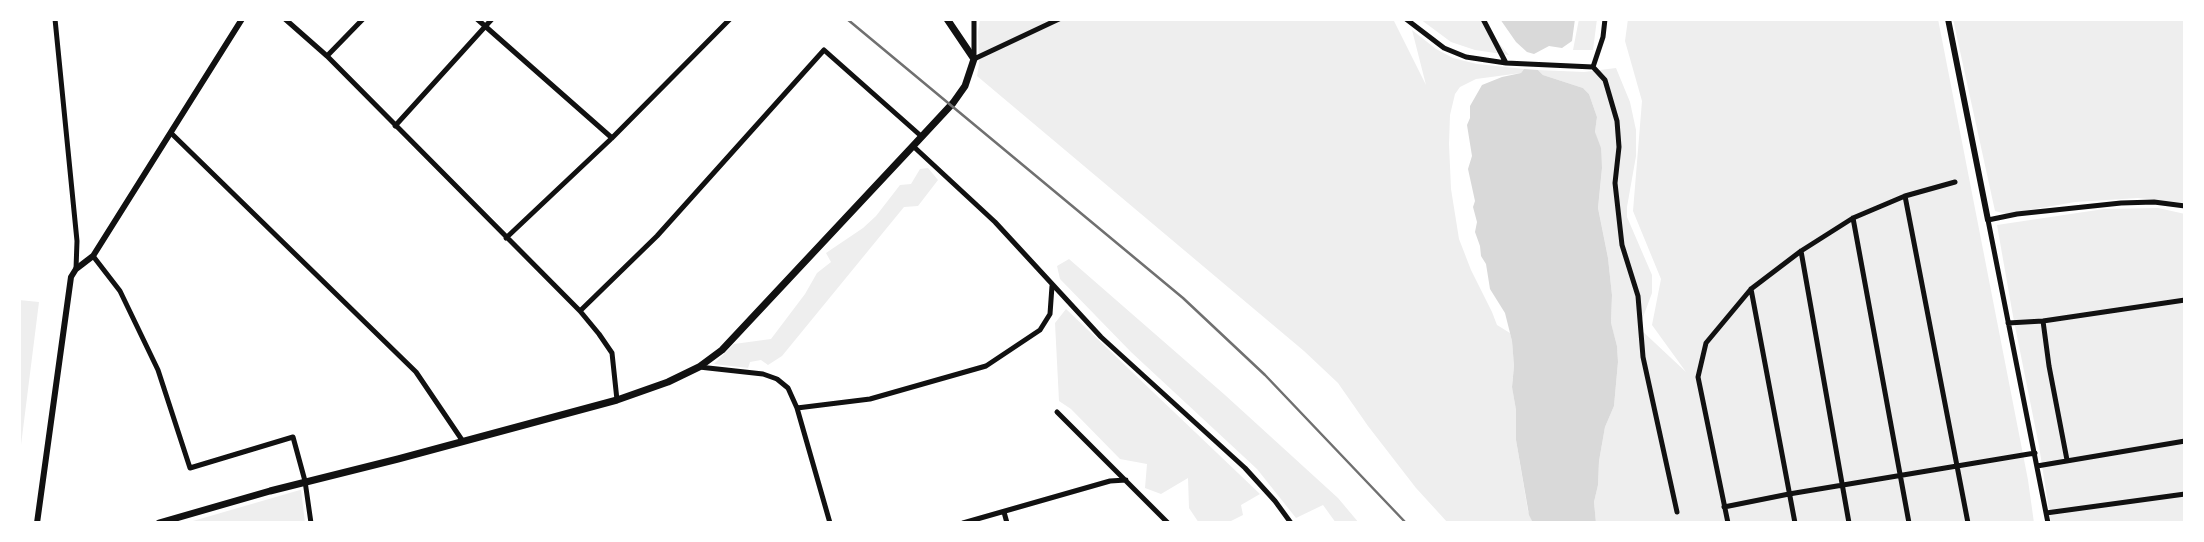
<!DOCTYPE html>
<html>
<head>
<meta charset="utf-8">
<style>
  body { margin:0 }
  #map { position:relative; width:2204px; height:542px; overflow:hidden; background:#fff; font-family:"Roboto Serif",serif }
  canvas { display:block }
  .frame { position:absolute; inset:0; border:21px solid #fff; pointer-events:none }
</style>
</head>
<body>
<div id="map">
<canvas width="2204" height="542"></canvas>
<div class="frame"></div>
</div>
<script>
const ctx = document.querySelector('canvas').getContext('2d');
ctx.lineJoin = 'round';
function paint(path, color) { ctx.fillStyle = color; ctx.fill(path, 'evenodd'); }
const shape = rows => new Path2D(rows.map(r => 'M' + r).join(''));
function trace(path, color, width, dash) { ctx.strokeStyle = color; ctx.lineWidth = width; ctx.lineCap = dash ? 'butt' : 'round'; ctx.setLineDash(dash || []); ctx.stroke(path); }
paint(shape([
  [980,19,1393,19,1426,85,1412,30,1436,49,1453,58,1477,64,1524,69,1521,73,1476,79,1460,87,1455,94,1450,115,1449,144,1451,189,1459,239,1471,270,1492,312,1497,325,1510,333,1512,341,1514,366,1512,386,1516,410,1516,440,1528,511,1533,523,1448,523,1416,488,1368,426,1338,383,1304,351,977,76,979,64,978,32],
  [1420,19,1485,19,1498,42,1509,55,1475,50,1451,42],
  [1579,19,1597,19,1593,50,1573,50],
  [1628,19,1938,19,2028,480,2034,523,1596,523,1594,502,1598,485,1599,461,1605,427,1614,406,1618,362,1617,346,1611,324,1612,295,1608,258,1598,208,1602,168,1595,132,1597,117,1589,94,1583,88,1543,75,1538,70,1584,72,1616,68,1630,102,1636,130,1636,156,1627,207,1627,217,1652,275,1652,293,1639,328,1686,372,1652,325,1661,279,1633,211,1642,101,1625,41],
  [1953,19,2185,19,2185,203,2138,198,2075,202,2006,214,1995,211],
  [928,168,938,180,918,206,904,207,782,356,768,365,761,360,750,362,748,368,714,364,734,344,771,339,805,294,817,273,831,262,826,253,863,228,876,216,900,185,911,184,920,169],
  [2158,208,2185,214,2185,523,2051,523,2039,446,2013,316,1997,225,2104,209],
  [1069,259,1225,395,1338,498,1359,523,1336,523,1323,505,1296,518,1257,469,1131,352,1060,279,1057,266],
  [19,300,39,302,19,461,20,347],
  [1066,309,1260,494,1241,505,1243,515,1227,523,1199,523,1189,508,1188,478,1161,494,1145,488,1147,464,1120,459,1071,409,1059,401,1055,323],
  [301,490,305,523,186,523,300,490]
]), '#eee');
paint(shape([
  [1500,19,1575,19,1572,41,1562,48,1549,46,1534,54,1527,52,1516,42],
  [1524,69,1538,70,1543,75,1583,88,1589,94,1597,117,1595,132,1601,148,1602,168,1598,208,1608,258,1612,295,1611,323,1617,346,1618,362,1614,406,1605,427,1599,461,1598,485,1594,502,1596,523,1533,523,1529,515,1516,440,1516,410,1512,387,1514,366,1512,341,1505,313,1490,289,1486,264,1481,256,1480,246,1475,232,1477,222,1473,207,1475,201,1468,169,1472,156,1467,125,1470,118,1470,106,1482,85,1502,77,1521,73]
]), '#d9d9d9');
trace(shape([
  [55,19,77,241,76,269],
  [285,19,327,56,580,311,599,334,612,353,617,400],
  [477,19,612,138],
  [974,19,974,59,1059,19],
  [1406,19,1444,48,1466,57,1506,63,1593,67,1603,37,1605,19],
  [1483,19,1506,63],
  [327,56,363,19],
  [1593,67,1605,80,1617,121,1619,147,1615,183,1622,245,1638,296,1643,357,1677,512],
  [395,126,492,19],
  [171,133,416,372,462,440],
  [913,146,995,222,1101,337,1245,468,1275,501,1291,523],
  [1905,196,1968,523],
  [1853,218,1909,523],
  [506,238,612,138,730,19],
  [1801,251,1849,523],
  [93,256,120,291,158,370,190,468,293,437,305,481,311,523],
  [1751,289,1795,523],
  [580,311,657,236,824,50,921,136],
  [2043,321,2049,366,2067,460],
  [2008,323,2043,321,2185,300],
  [699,367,763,374,777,379,788,388,797,408,830,523],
  [797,408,870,399,986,366,1040,330,1050,314,1052,286],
  [1057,412,1168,523],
  [2037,466,2185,441],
  [1724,507,1789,494,2035,453],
  [1004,512,1007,523],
  [2046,513,2185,494],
  [963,523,1110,481,1126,480],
  [1728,523,1698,377,1706,343,1751,289,1801,251,1853,218,1905,196,1955,182],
  [2048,523,1988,220,2017,214,2121,203,2154,202,2185,206]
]), '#111', 5);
trace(shape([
  [1948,19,1988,220],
  [37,523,71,277,76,269,93,256,242,19]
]), '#111', 6);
trace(shape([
  [159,523,270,491,398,459,617,400,668,382,699,367,722,350,913,146,953,103,965,86,974,59,947,19]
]), '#111', 7);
trace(shape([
  [847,19,1183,298,1265,375,1406,523]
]), '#707070', 2.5);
</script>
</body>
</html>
